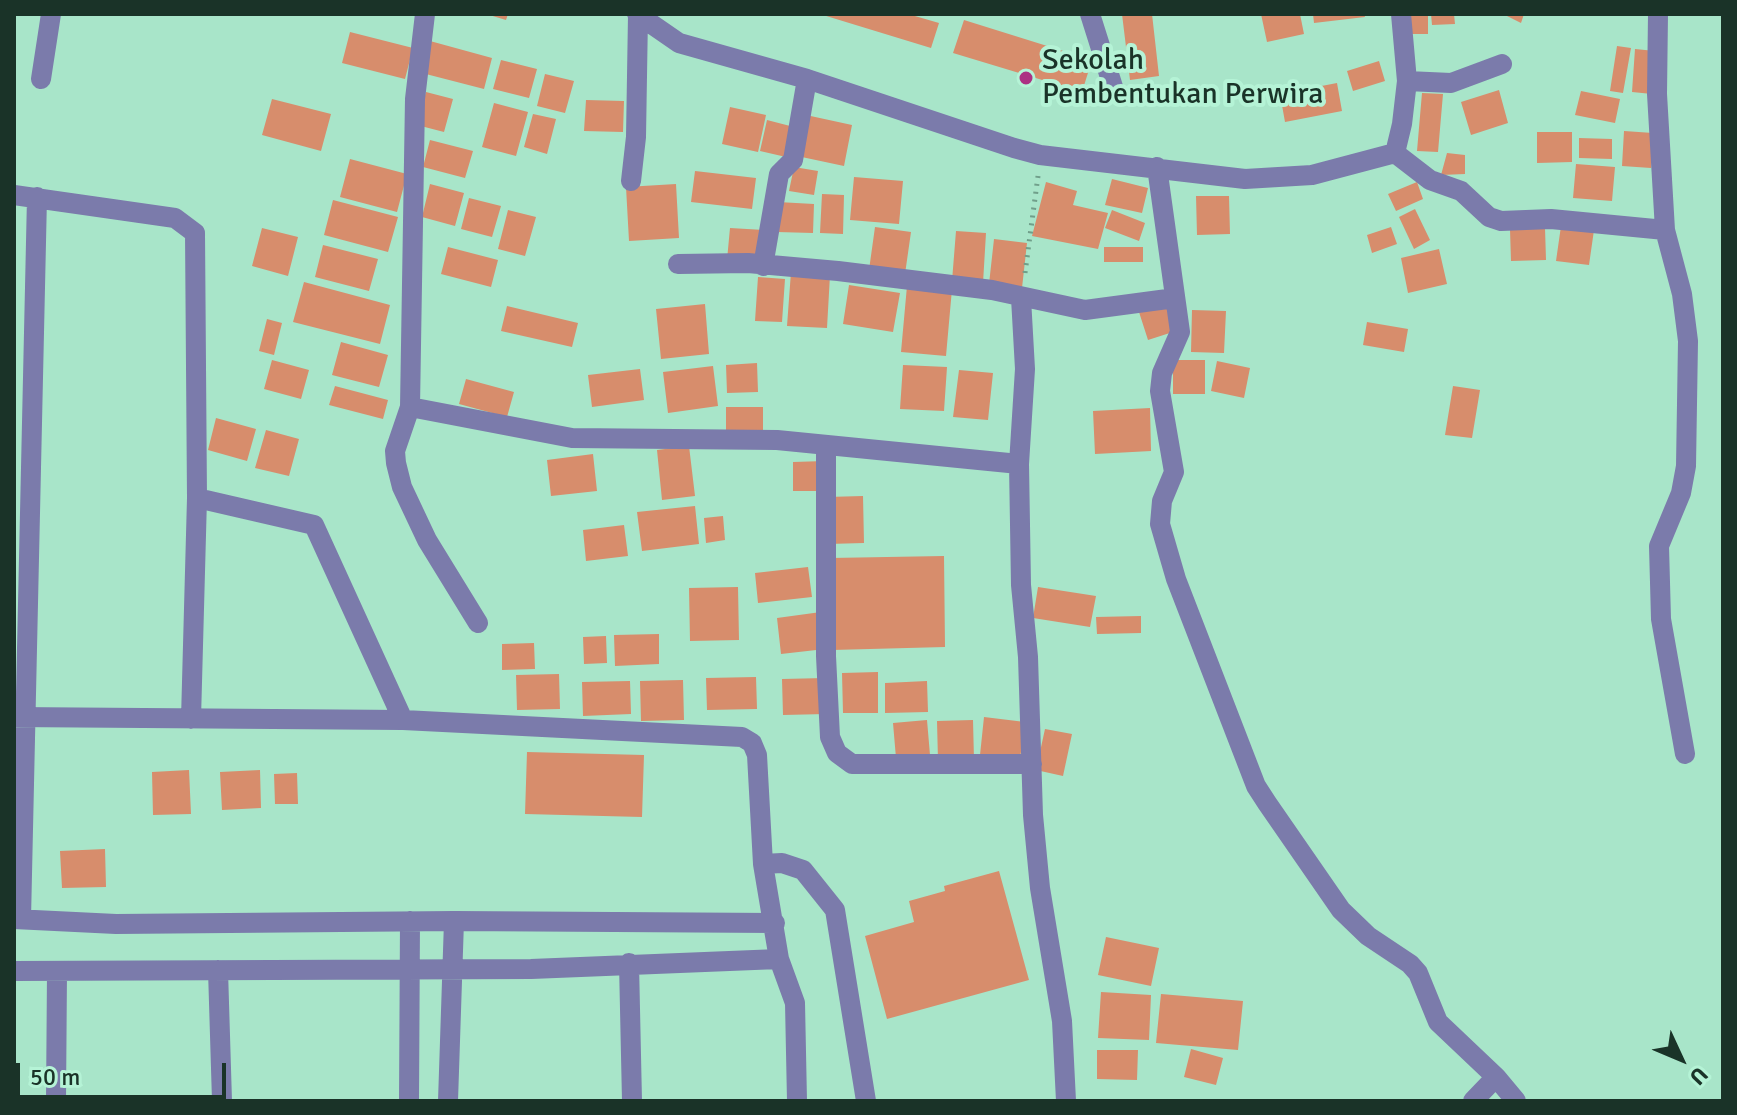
<!DOCTYPE html>
<html>
<head>
<meta charset="utf-8">
<style>
  body { margin:0 }
  #map { position:relative; width:1737px; height:1115px; overflow:hidden; background:#a8e5c9; font-family:Signika,sans-serif }
  canvas { display:block }
  .frame { position:absolute; inset:0; border:16px solid #1a3328; pointer-events:none }
  .north { position:absolute; left:1641px; top:1019px; width:80px; height:80px; -webkit-text-stroke:6px #b5f3d6; paint-order:stroke; rotate:134deg; font-size:22px; font-weight:700; line-height:32px; text-align:center; color:#1a3328 }
  .north::after { content:''; display:block; margin:auto; width:28px; height:36px; background:#1a3328; clip-path:polygon(50% 0,100% 100%,50% 72%,0 100%) }
  .scale { position:absolute; left:16px; top:1063px; width:210px; height:36px; box-sizing:border-box; border:4px solid #1a3328; border-top:0; padding-left:10px; font-size:24px; line-height:28px; white-space:nowrap; color:#1a3328; -webkit-text-stroke:6px #b5f3d6; paint-order:stroke }
</style>
</head>
<body>
<div id="map">
<canvas width="1737" height="1115"></canvas>
<div class="frame"></div>
<div class="north">U</div>
<div class="scale">50 m</div>
</div>
<script>
const ctx = document.querySelector('canvas').getContext('2d');
ctx.lineJoin = 'round';
function paint(path, color) { ctx.fillStyle = color; ctx.fill(path, 'evenodd'); }
const shape = rows => new Path2D(rows.map(r => 'M' + r).join(''));
function trace(path, color, width, dash) { ctx.strokeStyle = color; ctx.lineWidth = width; ctx.lineCap = dash ? 'butt' : 'round'; ctx.setLineDash(dash || []); ctx.stroke(path); }
function write(font, color, halo, rows, align = 'center') {
  ctx.font = font + ' Signika,sans-serif'; ctx.lineWidth = 8; ctx.setLineDash([]); ctx.textBaseline = 'middle'; ctx.strokeStyle = halo; ctx.fillStyle = color; for (const [text, x, y, turn = 0] of rows) {
    ctx.save(); ctx.translate(x, y); ctx.rotate((+turn || 0) * Math.PI / 180); ctx.textAlign = isNaN(turn) ? turn : align; if (halo) ctx.strokeText(text, 0, 0); ctx.fillText(text, 0, 0); ctx.restore();
  }
}
paint(shape([
  [486,14,508,14,506,20],
  [908,14,939,23,931,48,823,15],
  [1122,14,1152,14,1159,76,1130,80],
  [1261,14,1300,14,1304,34,1267,42],
  [1313,14,1364,14,1365,17,1314,23],
  [1406,14,1428,14,1428,34,1406,34],
  [1431,14,1454,14,1455,24,1432,25],
  [1503,14,1524,14,1521,23],
  [964,20,1092,60,1082,92,953,53],
  [350,32,413,48,405,79,342,63],
  [430,41,492,58,484,89,422,73],
  [1617,46,1631,48,1623,93,1610,91],
  [1635,49,1655,51,1652,94,1632,92],
  [501,60,537,69,529,98,493,89],
  [1379,61,1385,81,1353,91,1347,71],
  [545,74,574,81,565,113,537,106],
  [1337,83,1342,111,1285,122,1280,94],
  [1499,90,1508,123,1471,135,1461,102],
  [1581,91,1620,99,1615,123,1575,115],
  [426,92,453,99,444,132,417,125],
  [1422,93,1443,94,1438,152,1417,151],
  [272,99,331,114,321,151,262,135],
  [586,100,624,101,623,132,584,131],
  [494,103,528,112,516,156,482,147],
  [730,107,766,115,758,152,722,144],
  [533,114,556,119,547,154,524,147],
  [806,115,852,125,844,166,797,156],
  [767,120,794,127,786,157,760,151],
  [1624,131,1653,133,1651,168,1622,166],
  [1537,132,1572,132,1572,162,1537,163],
  [1579,138,1612,139,1612,159,1579,158],
  [430,140,473,151,465,178,423,167],
  [1447,153,1465,155,1465,174,1441,175],
  [350,159,407,174,397,212,340,197],
  [1576,164,1615,167,1612,201,1573,198],
  [794,167,818,171,814,195,789,191],
  [695,171,756,178,752,209,691,202],
  [854,177,903,181,899,224,850,220],
  [1112,179,1148,188,1142,213,1105,205],
  [1046,182,1077,191,1073,205,1108,213,1098,249,1032,236],
  [1417,182,1423,199,1396,211,1388,194],
  [430,184,464,193,455,226,422,217],
  [676,184,679,238,629,241,626,187],
  [822,194,844,195,843,234,820,233],
  [1196,196,1229,196,1230,234,1197,235],
  [469,198,501,206,492,237,461,229],
  [333,200,398,217,388,252,324,235],
  [778,202,814,204,813,233,777,232],
  [1415,209,1430,240,1414,249,1399,217],
  [508,210,536,217,525,256,498,249],
  [1112,210,1145,223,1139,241,1105,228],
  [1561,226,1594,230,1589,265,1556,261],
  [875,227,911,232,905,274,869,270],
  [1391,227,1397,244,1372,253,1367,235],
  [262,228,298,237,288,276,252,266],
  [730,228,764,230,761,262,727,260],
  [1545,228,1546,260,1511,261,1510,229],
  [956,231,986,233,983,283,952,281],
  [994,239,1027,243,1022,288,989,284],
  [323,245,378,259,369,291,315,277],
  [448,247,498,260,491,287,441,274],
  [1104,247,1143,247,1143,262,1104,262],
  [1439,249,1447,284,1408,293,1401,258],
  [791,272,830,275,827,328,787,326],
  [758,277,785,279,782,322,755,321],
  [304,282,390,305,380,344,293,322],
  [849,285,900,293,893,332,843,324],
  [907,286,952,289,946,356,901,352],
  [1167,303,1176,331,1148,340,1139,312],
  [705,304,709,354,661,359,656,309],
  [507,306,578,323,572,347,501,331],
  [1192,310,1226,311,1224,353,1191,352],
  [267,319,282,323,274,355,259,351],
  [1367,322,1408,329,1404,352,1363,345],
  [341,342,388,355,379,387,332,375],
  [272,360,309,370,301,399,264,389],
  [1173,360,1205,360,1205,394,1173,394],
  [1217,361,1250,368,1244,398,1211,391],
  [757,363,758,392,727,393,726,365],
  [903,365,947,367,944,411,900,409],
  [713,366,718,406,668,413,663,372],
  [640,369,644,400,592,407,588,375],
  [959,370,993,373,988,420,953,417],
  [466,379,514,392,507,417,459,404],
  [335,386,388,400,383,419,329,405],
  [1453,386,1480,390,1472,438,1445,435],
  [726,407,763,407,763,433,726,433],
  [1150,408,1151,451,1095,454,1093,411],
  [216,418,256,429,247,461,208,450],
  [266,430,299,439,289,476,255,468],
  [689,446,695,496,662,500,657,450],
  [593,454,597,491,551,496,547,460],
  [825,461,826,491,793,491,793,462],
  [863,496,864,543,828,544,827,497],
  [695,506,699,544,642,551,637,512],
  [723,516,725,540,706,543,704,518],
  [624,525,628,556,586,561,583,530],
  [944,556,945,647,832,650,830,558],
  [808,567,812,597,758,603,755,573],
  [738,587,739,640,690,641,689,588],
  [1038,587,1096,596,1090,627,1033,618],
  [821,612,825,649,781,654,777,618],
  [1141,616,1141,633,1097,634,1096,617],
  [659,634,659,664,615,666,614,635],
  [606,636,607,663,584,664,583,637],
  [534,643,535,669,502,670,502,644],
  [878,672,878,713,843,713,842,673],
  [559,674,560,709,517,710,516,675],
  [756,677,757,709,707,710,706,678],
  [825,678,826,714,783,715,782,679],
  [683,680,684,720,641,721,640,681],
  [630,681,631,714,583,716,582,682],
  [927,681,928,712,885,713,885,683],
  [984,717,1025,722,1020,759,980,755],
  [927,720,930,755,896,758,893,723],
  [973,720,974,760,938,761,937,721],
  [1045,729,1072,734,1063,776,1036,770],
  [527,752,644,755,642,817,525,814],
  [189,770,191,814,153,815,152,772],
  [260,770,261,808,222,810,220,772],
  [297,773,298,804,275,804,274,774],
  [105,849,106,887,62,888,60,851],
  [999,871,1029,980,887,1019,865,936,914,922,909,901,945,891,944,886],
  [1106,937,1159,948,1151,986,1098,975],
  [1101,992,1151,995,1149,1040,1098,1038],
  [1161,994,1243,1001,1238,1050,1156,1043],
  [1191,1049,1223,1058,1216,1085,1184,1077],
  [1097,1050,1138,1050,1137,1080,1097,1079]
]), '#d78d6c');
trace(shape([
  [1025,273,1038,176]
]), '#709f8a', 5, [2, 6]);
trace(shape([
  [425,14,415,99,410,407,395,451,396,463,402,487,427,540,478,623],
  [637,14,679,43,807,79,1014,148,1040,155,1245,179,1312,175,1395,153,1402,124,1407,81,1401,14],
  [1090,14,1114,90],
  [1658,14,1657,94,1665,230],
  [41,79,51,14],
  [1407,81,1451,83,1502,64],
  [1395,153,1430,180,1461,191,1489,217,1501,221,1551,219,1665,230,1682,294,1688,341,1686,466,1681,493,1659,546,1661,619,1685,754],
  [1157,167,1180,332,1162,373,1160,391,1174,472,1162,501,1160,524,1176,579,1256,786,1267,803,1341,910,1368,936,1410,964,1418,973,1438,1022,1496,1077,1516,1101],
  [631,181,636,137,638,15],
  [14,195,175,218,195,233,197,498,191,719],
  [678,264,748,263,838,271,992,290,1085,310,1175,298],
  [763,266,779,174,793,160,807,79],
  [1021,298,1025,369,1019,464,1021,585,1028,657,1033,815,1040,888,1062,1021,1066,1101],
  [410,407,572,438,777,440,1019,464],
  [826,445,826,656,830,737,837,753,852,764,1032,764],
  [197,498,314,525,403,720],
  [14,717,403,720,742,737,752,743,757,755,763,864,779,959,795,1003,797,1101],
  [763,864,782,863,803,870,835,910,866,1101],
  [14,919,116,924,454,921,775,923],
  [21,919,37,197],
  [629,963,632,1101],
  [218,970,222,1101],
  [14,971,531,969,779,959],
  [56,1101,57,972],
  [409,1101,410,921],
  [448,1101,454,921],
  [1473,1101,1496,1077]
]), '#7b7bab', 20);
for (const [x, y, r, color] of [
  [1026,78,8,"#ac3183"]
]) { const dot = new Path2D(); dot.arc(x, y, r, 0, 2 * Math.PI); ctx.fillStyle = color; ctx.fill(dot); trace(dot, '#b5f3d6', 3); }
write('30px', '#1a3328', '#b5f3d6', [
  ["Sekolah",1042,61],
  ["Pembentukan Perwira",1042,95]
], 'left');
</script>
</body>
</html>
